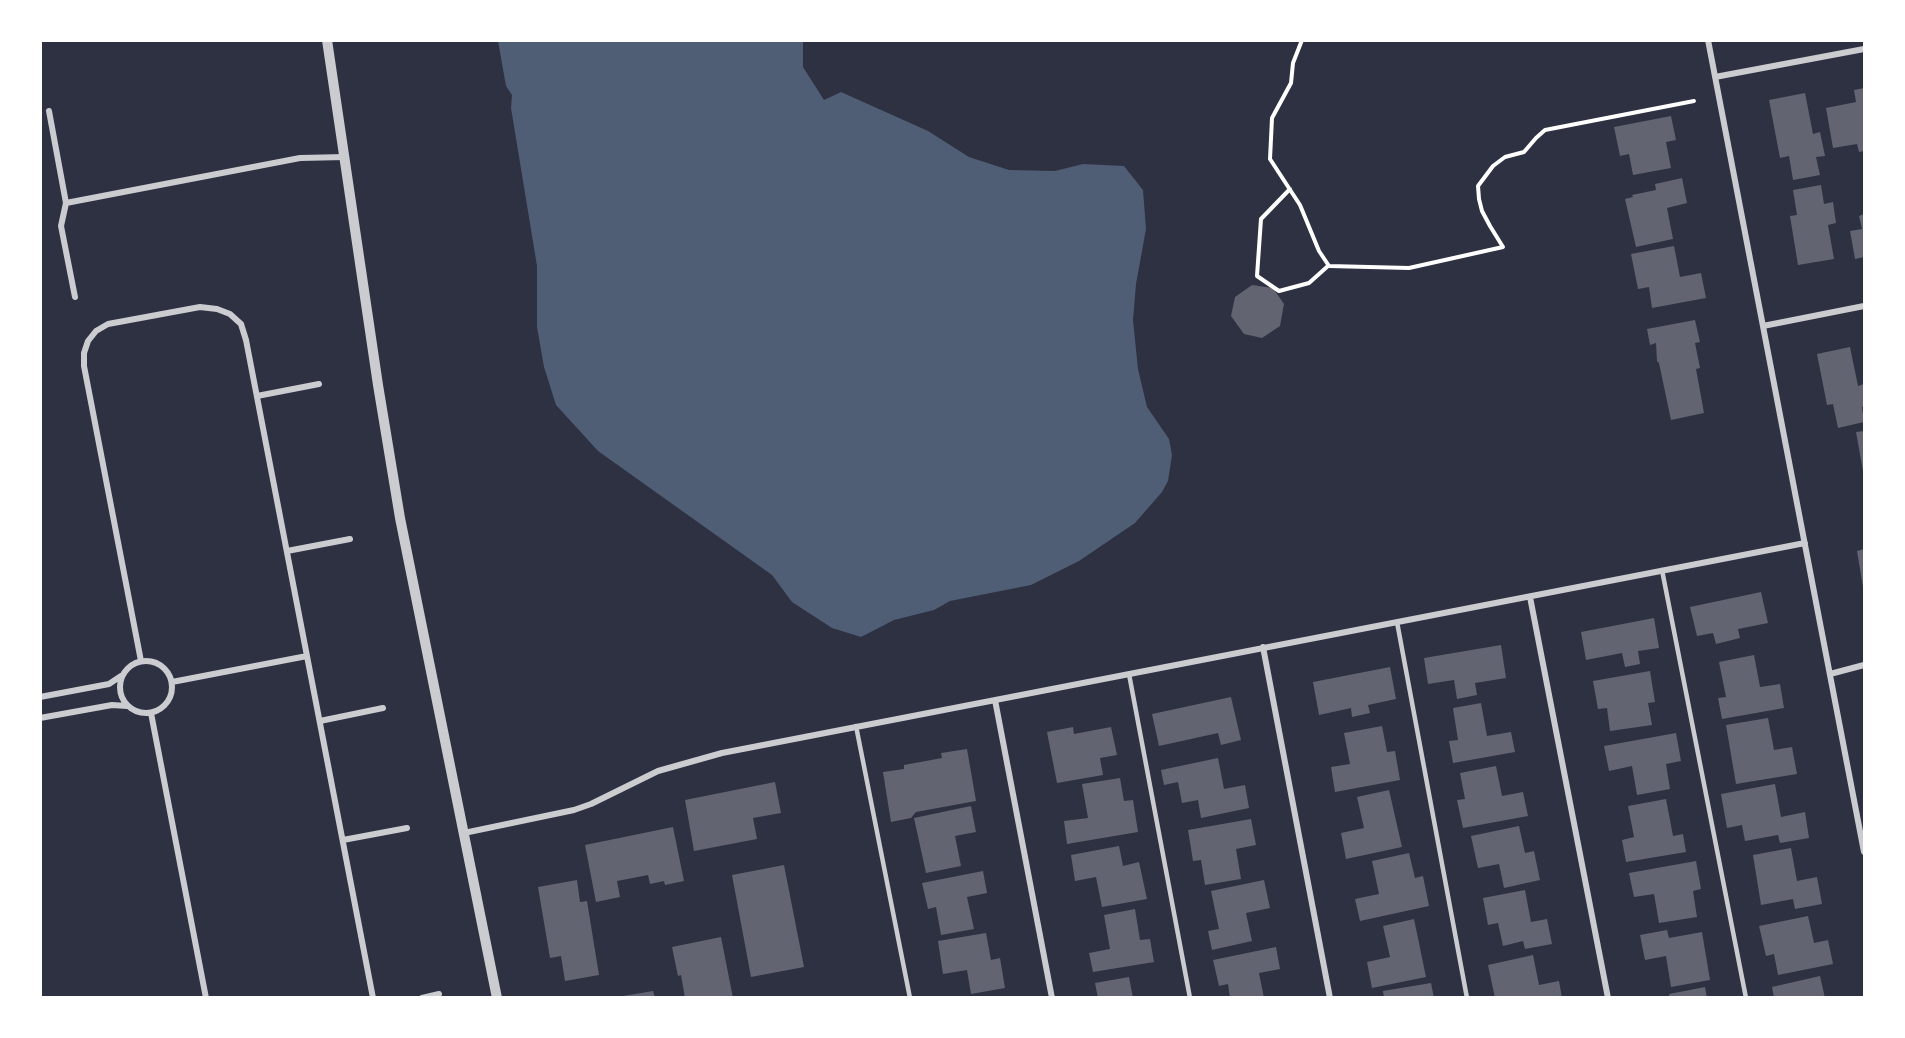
<!DOCTYPE html>
<html>
<head>
<meta charset="utf-8">
<style>
  body { margin:0 }
  #map { position:relative; width:1905px; height:1038px; overflow:hidden; background:#2d3142; font-family:"Open Sans",sans-serif }
  canvas { display:block }
  .frame { position:absolute; inset:0; border:42px solid #fff; pointer-events:none }
</style>
</head>
<body>
<div id="map">
<canvas width="1905" height="1038"></canvas>
<div class="frame"></div>
</div>
<script>
const ctx = document.querySelector('canvas').getContext('2d');
ctx.lineJoin = 'round';
function paint(path, color) { ctx.fillStyle = color; ctx.fill(path, 'evenodd'); }
const shape = rows => new Path2D(rows.map(r => 'M' + r).join(''));
function trace(path, color, width, dash) { ctx.strokeStyle = color; ctx.lineWidth = width; ctx.lineCap = dash ? 'butt' : 'round'; ctx.setLineDash(dash || []); ctx.stroke(path); }
paint(shape([
  [498,41,803,41,803,67,824,100,841,92,928,131,969,157,1009,170,1055,171,1083,164,1124,166,1143,190,1146,229,1136,284,1133,320,1138,369,1147,407,1169,439,1172,455,1168,481,1162,492,1135,523,1079,561,1031,585,950,601,934,610,894,620,861,637,832,628,792,602,772,575,598,451,556,405,544,367,537,327,537,266,511,108,512,95,506,86]
]), '#4f5d75');
paint(shape([
  [1864,88,1864,151,1859,152,1857,144,1833,148,1826,108,1856,102,1854,90],
  [1805,93,1813,134,1820,132,1825,156,1816,157,1820,175,1793,180,1789,156,1780,158,1769,100],
  [1671,116,1676,140,1666,142,1671,168,1633,175,1629,154,1620,156,1614,127],
  [1682,178,1687,203,1667,208,1673,239,1636,247,1625,199,1633,197,1632,195,1656,190,1655,184],
  [1821,185,1824,204,1833,202,1836,223,1828,225,1834,259,1798,265,1790,216,1797,215,1793,190],
  [1864,214,1864,257,1855,259,1850,231,1862,229,1859,216],
  [1674,246,1680,277,1701,273,1706,298,1652,308,1649,287,1638,289,1631,254],
  [1252,285,1273,288,1284,304,1280,326,1262,338,1244,334,1231,316,1235,297],
  [1695,320,1700,342,1695,343,1700,368,1696,369,1704,413,1671,420,1659,363,1657,361,1656,343,1650,345,1647,329],
  [1850,347,1858,386,1864,384,1864,406,1862,407,1864,422,1838,428,1833,404,1827,405,1817,354],
  [1864,431,1864,471,1863,471,1856,432],
  [1864,549,1864,587,1863,587,1857,551],
  [1761,592,1768,623,1738,629,1740,638,1716,644,1713,633,1697,636,1690,607],
  [1654,618,1659,648,1638,651,1640,664,1625,667,1622,653,1586,660,1581,632],
  [1501,645,1506,678,1475,683,1477,695,1457,699,1454,680,1428,684,1424,658],
  [1754,655,1760,687,1780,684,1784,708,1722,719,1718,698,1726,697,1719,662],
  [1390,667,1396,699,1368,705,1370,713,1352,717,1351,708,1319,715,1313,682],
  [1650,671,1655,702,1648,703,1652,725,1610,731,1607,708,1598,709,1593,681],
  [1231,697,1241,740,1221,745,1218,733,1159,746,1152,714],
  [1481,703,1487,736,1511,732,1515,752,1453,763,1449,741,1458,740,1453,708],
  [1768,718,1774,750,1792,747,1797,774,1736,784,1726,725],
  [1382,726,1387,752,1395,751,1400,780,1335,792,1331,767,1350,764,1344,733],
  [1073,727,1074,734,1111,727,1117,755,1100,758,1103,775,1057,783,1047,732],
  [1676,733,1681,761,1666,764,1670,789,1637,795,1632,766,1609,771,1604,746],
  [967,749,976,801,916,812,911,818,891,822,883,772,904,769,904,765,942,758,941,753],
  [1218,758,1224,789,1245,785,1249,808,1201,818,1198,800,1182,803,1178,782,1164,785,1161,770],
  [1496,766,1502,796,1523,792,1528,816,1463,828,1457,800,1465,799,1460,773],
  [1120,778,1124,801,1133,800,1138,832,1067,844,1064,821,1088,818,1082,784],
  [775,782,781,813,753,818,757,839,694,851,685,800],
  [1775,784,1781,817,1805,812,1809,838,1780,843,1778,835,1745,841,1742,825,1727,828,1721,794],
  [1389,790,1402,847,1346,859,1341,833,1364,828,1357,797],
  [1666,799,1673,836,1683,834,1686,852,1626,862,1622,840,1634,837,1628,806],
  [971,806,976,832,955,836,961,866,926,873,914,818],
  [1251,819,1256,845,1236,849,1241,879,1205,885,1201,860,1193,861,1188,830],
  [1519,826,1525,853,1534,851,1540,880,1504,888,1499,864,1478,868,1471,836],
  [673,827,684,881,665,885,664,881,650,884,648,875,617,881,620,897,596,902,585,845],
  [1119,846,1123,866,1139,862,1147,899,1102,907,1096,877,1075,881,1071,855],
  [1791,848,1797,881,1817,877,1822,904,1795,909,1793,899,1761,905,1753,855],
  [1409,853,1415,878,1423,876,1429,906,1360,921,1355,899,1379,894,1372,861],
  [1696,861,1701,889,1693,891,1697,917,1659,923,1654,894,1634,897,1629,873],
  [784,865,804,967,751,977,732,875],
  [983,871,987,893,967,897,974,929,941,935,936,907,928,909,922,883],
  [577,880,580,902,587,901,599,975,565,981,561,956,550,958,538,887],
  [1264,880,1270,908,1246,913,1252,941,1212,950,1208,931,1219,929,1211,891],
  [1525,890,1531,922,1547,919,1552,944,1525,949,1523,941,1503,946,1498,923,1488,925,1483,898],
  [1135,909,1140,940,1150,939,1154,962,1093,972,1089,953,1110,949,1104,915],
  [1808,916,1814,943,1828,940,1833,964,1778,975,1774,954,1766,956,1759,926],
  [1414,919,1426,977,1372,988,1367,962,1390,957,1383,926],
  [1667,930,1669,938,1702,932,1710,980,1671,987,1666,956,1645,960,1640,935],
  [986,933,991,960,1000,958,1005,988,971,994,967,970,943,974,938,941],
  [721,937,733,998,685,998,681,975,678,976,672,947],
  [1276,947,1280,969,1259,973,1264,998,1230,998,1228,984,1219,986,1213,960],
  [1533,955,1539,985,1559,981,1562,998,1495,998,1488,965],
  [1820,976,1825,998,1774,998,1772,987],
  [1129,977,1133,998,1098,998,1095,983],
  [1431,983,1434,998,1384,998,1383,991],
  [1705,987,1707,998,1670,998,1669,994],
  [653,991,655,998,623,998,623,996]
]), '#626471');
trace(shape([
  [1302,40,1293,63,1291,83,1272,118,1270,159,1300,205,1319,251,1329,266,1409,268,1503,247,1490,226,1482,211,1479,199,1478,186,1493,166,1505,157,1524,152,1536,138,1545,130,1694,101],
  [1290,189,1261,219,1257,276,1279,291,1309,283,1328,266]
]), '#fff', 4);
trace(shape([
  [1662,570,1746,998],
  [1397,622,1467,998],
  [1129,674,1190,998],
  [856,726,910,998]
]), '#caccd0', 4.5);
trace(shape([
  [1708,40,1864,852],
  [1715,77,1864,49],
  [49,111,66,203,61,226,75,297],
  [66,203,300,158,345,157],
  [1763,326,1864,306],
  [257,396,319,384],
  [287,551,350,539],
  [1530,597,1608,998],
  [1263,647,1330,998],
  '120 687a26 26 0 1 1 52 0a26 26 0 1 1-52 0Z',
  [141,661,84,366,84,353,88,341,96,331,108,324,200,307,217,309,230,314,241,324,246,340,373,998],
  [1830,674,1864,665],
  [172,682,307,656],
  [40,697,109,684,121,676],
  [995,700,1052,998],
  [151,713,206,998],
  [40,718,112,705,127,706],
  [320,721,383,708],
  [464,833,574,810,591,804,658,771,722,753,1805,543],
  [343,840,407,828],
  [422,998,439,994]
]), '#caccd0', 6);
trace(shape([
  [327,40,378,385,400,518,497,998]
]), '#caccd0', 10);
</script>
</body>
</html>
